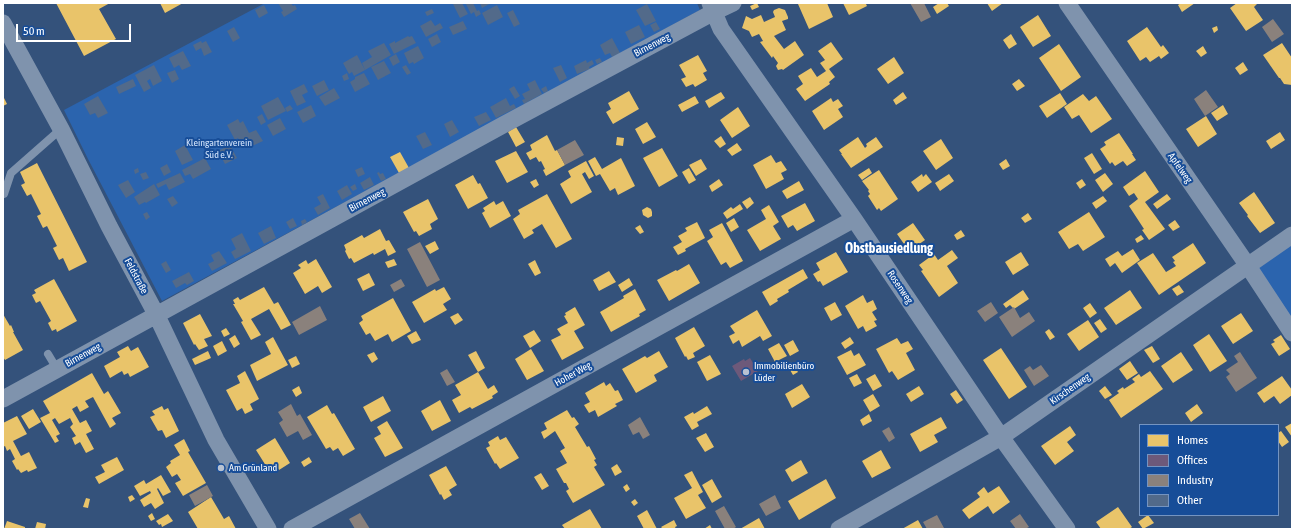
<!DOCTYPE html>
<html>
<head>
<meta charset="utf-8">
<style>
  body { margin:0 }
  #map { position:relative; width:1295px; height:532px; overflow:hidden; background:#34527b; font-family:"Asap Condensed",sans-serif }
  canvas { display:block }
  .frame { position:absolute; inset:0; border:4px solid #fff; pointer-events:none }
  .legend { position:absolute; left:1139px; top:424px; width:140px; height:92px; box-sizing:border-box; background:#174d98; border:1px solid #7494c1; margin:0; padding:5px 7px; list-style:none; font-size:12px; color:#fff }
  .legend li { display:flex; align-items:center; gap:8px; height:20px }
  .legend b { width:20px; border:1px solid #7494c1 }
  .scale { position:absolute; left:16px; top:24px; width:115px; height:18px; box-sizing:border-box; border:2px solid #fff; border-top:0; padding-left:5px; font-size:12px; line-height:14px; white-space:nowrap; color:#fff; -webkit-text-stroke:3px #174d98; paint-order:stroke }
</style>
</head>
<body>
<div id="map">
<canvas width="1295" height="532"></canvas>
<div class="frame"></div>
<ul class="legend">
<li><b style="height:11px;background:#e9c46a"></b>Homes</li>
<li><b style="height:11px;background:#6d597a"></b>Offices</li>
<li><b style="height:11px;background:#8a817c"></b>Industry</li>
<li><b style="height:11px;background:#526a8a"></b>Other</li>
</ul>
<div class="scale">50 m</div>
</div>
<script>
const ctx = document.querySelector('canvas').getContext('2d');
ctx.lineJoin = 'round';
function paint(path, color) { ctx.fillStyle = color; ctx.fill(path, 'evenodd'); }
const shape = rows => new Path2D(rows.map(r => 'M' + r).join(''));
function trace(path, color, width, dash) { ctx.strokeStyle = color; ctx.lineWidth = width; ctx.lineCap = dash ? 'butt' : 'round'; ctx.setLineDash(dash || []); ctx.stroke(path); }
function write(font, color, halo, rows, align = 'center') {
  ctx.font = font + ' "Asap Condensed",sans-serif'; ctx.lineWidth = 4; ctx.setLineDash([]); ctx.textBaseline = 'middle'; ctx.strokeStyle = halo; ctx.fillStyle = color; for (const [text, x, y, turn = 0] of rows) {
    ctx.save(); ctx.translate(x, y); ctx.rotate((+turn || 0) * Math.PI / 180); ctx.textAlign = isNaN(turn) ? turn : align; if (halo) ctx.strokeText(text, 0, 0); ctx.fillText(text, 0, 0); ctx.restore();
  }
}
paint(shape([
  [265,3,697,3,700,10,162,301,88,159,64,110],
  [1292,244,1292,322,1255,270]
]), '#2b64ae');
paint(shape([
  [56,3,110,3,99,9,116,39,84,56],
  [160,3,183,3,165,13],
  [757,3,759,7,752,10,750,6],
  [801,3,827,3,833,17,809,29,798,4],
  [843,3,869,3,866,4,867,6,849,15],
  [939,3,947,3,949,6,937,14,933,7],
  [987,3,1003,3,992,11],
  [1181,3,1195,3,1182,12,1178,5],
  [1237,3,1258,3,1254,7,1263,20,1246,31,1230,8],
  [779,8,785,10,788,17,788,19,782,21,786,30,774,36,784,49,795,41,804,55,783,70,782,69,778,70,776,66,778,63,773,56,772,58,760,42,763,41,759,34,752,37,749,31,742,28,746,16,752,19,761,15,764,22,775,17,773,12,774,10],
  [1038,15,1051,36,1033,47,1020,27],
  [1217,26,1218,30,1214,33,1212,28],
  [1147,27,1161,47,1163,45,1169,53,1161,59,1159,56,1150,62,1146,57,1140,61,1127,41],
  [1011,34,1017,44,1009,49,1003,40],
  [831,42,843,59,829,69,835,77,829,82,830,84,805,101,796,89,803,84,798,76,811,68,817,77,826,71,820,63,825,60,818,51],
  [1282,43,1292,58,1292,85,1284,84,1280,78,1279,78,1263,55],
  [1059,44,1081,77,1061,91,1039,58],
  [1203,46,1207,53,1201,57,1196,51],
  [698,55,707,71,703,73,707,80,695,87,693,84,686,87,681,79,686,77,679,65],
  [894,57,904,73,888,84,877,69],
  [1243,62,1248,70,1240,75,1235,68],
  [1019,79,1025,86,1017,91,1012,84],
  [629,91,639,109,613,124,606,112,611,109,608,103],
  [721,92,725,98,709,108,705,101],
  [903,92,907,98,896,105,893,100],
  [1060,93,1067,104,1047,118,1039,106],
  [1083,94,1089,101,1096,96,1112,119,1091,133,1079,115,1072,119,1064,107],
  [3,96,7,104,3,106],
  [695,96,699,103,682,112,678,105],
  [831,98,833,102,838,99,843,106,838,109,843,117,824,130,812,111],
  [1223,105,1228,114,1217,121,1211,113],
  [738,107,750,126,732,138,720,120],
  [1206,116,1217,134,1198,147,1186,129],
  [647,122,656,137,643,144,635,129],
  [516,127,525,142,516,147,508,132],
  [1280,132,1285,140,1271,149,1266,141],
  [1119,133,1133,154,1132,154,1136,160,1127,166,1123,161,1115,166,1112,162,1110,164,1100,149,1106,145,1104,142],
  [547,135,555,151,557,150,565,165,546,176,543,170,545,169,541,161,539,162,536,157,530,160,526,153,532,150,530,145],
  [721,136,726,144,720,148,714,141],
  [617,137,624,138,623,146,616,145],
  [858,137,865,148,867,146,866,144,876,137,883,147,851,168,841,154,842,154,839,150],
  [941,139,953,158,936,170,923,151],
  [737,143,742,150,732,156,727,150],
  [662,148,678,176,659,187,643,158],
  [516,151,528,172,507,183,495,161],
  [400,152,409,168,399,173,390,157],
  [1092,153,1102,169,1094,174,1084,158],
  [771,155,776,163,781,161,787,170,781,173,784,179,766,189,753,165],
  [595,157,602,169,621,158,635,186,618,195,615,188,610,191,600,174,596,176,588,161],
  [701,159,707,169,696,176,689,165],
  [1006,159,1010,166,1003,170,999,164],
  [586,161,594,176,589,179,585,172,582,174,592,192,571,204,560,184,571,177,568,171],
  [37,163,87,262,69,271,63,258,59,260,53,248,57,246,47,226,43,228,37,216,41,214,31,194,27,196,21,185,25,183,20,172],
  [689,168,696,180,689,184,682,172],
  [869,168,872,173,862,180,858,175],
  [879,170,898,199,881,211,879,208,877,210,868,196,870,194,868,191,869,190,862,181],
  [1145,171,1159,192,1145,202,1165,229,1149,240,1142,230,1144,229,1129,206,1138,199,1134,193,1129,196,1123,187],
  [1105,173,1113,184,1103,192,1095,180],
  [922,174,923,177,926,174,932,182,918,192,911,182],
  [949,174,954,181,940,191,935,183],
  [473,175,478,184,480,183,488,198,468,209,455,185],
  [536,179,539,185,534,188,530,182],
  [719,179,723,185,712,192,709,186],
  [1082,179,1086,185,1080,189,1076,183],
  [799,181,804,190,787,199,782,191],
  [1254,192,1275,223,1260,233,1247,216,1248,215,1239,203],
  [547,194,572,239,556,248,542,224,532,230,534,233,524,239,513,219,520,214,518,210],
  [1167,194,1171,199,1157,209,1153,204],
  [1103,196,1107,201,1096,209,1092,203],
  [750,197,754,203,747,209,742,202],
  [428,199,438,219,430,224,432,229,419,236,416,231,414,232,403,212],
  [494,201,496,205,503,201,511,216,490,228,482,213,485,211,483,208],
  [805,203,815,221,797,231,793,225,788,228,781,216],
  [740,204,743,209,727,219,723,213,731,207,733,209],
  [769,205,779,222,773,226,781,239,760,251,747,230,766,219,761,210],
  [647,207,651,209,652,212,652,216,648,218,643,215,642,210],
  [1089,212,1105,237,1083,251,1078,244,1069,249,1058,232],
  [1028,213,1032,219,1025,223,1021,218],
  [734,218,739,227,731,232,726,223],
  [1175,220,1180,227,1173,231,1168,225],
  [697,222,705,238,685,249,686,251,678,255,673,247,682,242,678,236,687,231,685,228],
  [722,223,743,261,730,268,726,262,721,265,707,241,713,237,709,230],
  [913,223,925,240,909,251,897,234],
  [640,225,644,232,640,234,635,228],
  [380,229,386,241,389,240,396,252,388,256,385,249,374,255,373,253,354,263,351,258,349,259,345,251,346,250,344,245,362,235,364,238],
  [961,230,965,236,957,240,954,235],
  [1141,235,1144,239,1137,243,1135,239],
  [435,241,439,249,430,254,425,246],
  [1193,243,1206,263,1159,295,1137,263,1153,253,1166,272,1176,266,1173,262,1175,261,1172,257],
  [1133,249,1140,260,1122,273,1115,263,1110,267,1105,259,1118,251,1122,256],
  [952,250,958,258,947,266,958,283,939,297,921,271,923,270,919,265,934,254,938,260],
  [836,252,848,272,823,286,820,281,818,282,813,274,820,270,816,263],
  [1021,252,1029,265,1013,275,1005,262],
  [316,259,332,287,322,293,318,286,305,294,293,273,301,268,298,265,306,260,308,264],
  [394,259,397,265,388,268,385,262],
  [535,260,541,273,535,276,528,264],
  [689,264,700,283,669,301,657,280,676,270,677,271],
  [803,269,808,278,788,290,789,292,777,299,778,301,770,306,762,292],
  [609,271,616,282,599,291,593,280],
  [369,273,375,285,363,291,357,279],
  [629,278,633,285,622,292,618,285],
  [54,279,77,321,57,332,56,329,52,331,48,323,51,321,40,301,36,303,32,295,36,293,34,290],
  [1179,285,1184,292,1177,296,1172,289],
  [264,287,274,304,278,302,291,325,281,330,269,309,251,319,261,335,251,340,241,322,243,321,233,304,235,304,233,300,238,297,240,300],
  [444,287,451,299,443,304,447,310,424,323,412,302,435,289,436,291],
  [635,289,646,310,639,314,640,316,611,332,600,312,624,298,623,296],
  [1023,290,1029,299,1014,309,1010,305,1006,308,1003,304],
  [1130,290,1142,308,1116,325,1104,308],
  [863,295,867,303,873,300,877,309,872,312,877,320,874,321,877,326,866,332,863,326,858,329,845,306],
  [393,298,411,331,392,342,388,334,375,341,370,333,366,335,359,323,363,320,361,316],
  [835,302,842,315,831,321,824,308],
  [1090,303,1097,313,1090,318,1083,308],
  [575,307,585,325,574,331,584,348,562,360,551,340,561,335,557,329,568,323,564,316,566,315,565,313],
  [757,310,772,336,763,341,760,336,742,347,739,340,733,344,729,336,735,333,730,326],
  [458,313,463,320,455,325,450,317],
  [1241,313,1253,331,1233,344,1221,326],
  [3,314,10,326,11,325,14,332,13,332,23,350,5,360,3,357],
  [200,314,212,336,204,339,208,346,199,350,195,344,194,345,183,323],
  [1100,319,1107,329,1101,333,1094,323],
  [1088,320,1099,337,1079,351,1067,334],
  [694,327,705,346,693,353,695,357,688,360,686,356,685,357,675,338],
  [226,328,230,334,224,337,221,331],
  [1049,329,1055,337,1050,340,1045,332],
  [534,330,541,341,530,348,523,336],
  [416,331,421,340,412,344,407,336],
  [1209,334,1227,361,1210,372,1193,345],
  [235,335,240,344,234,348,229,339],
  [1281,335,1290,349,1279,356,1271,344,1275,342,1273,340],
  [273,337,288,365,257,381,250,365,271,354,265,342],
  [850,337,854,343,845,349,841,343],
  [897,338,901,344,908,341,913,349,906,353,915,370,898,380,892,371,889,373,876,349],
  [793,340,799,351,790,356,784,345],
  [222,341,227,351,218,356,213,346],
  [779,343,787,356,775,362,768,349],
  [128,346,131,351,138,347,149,367,130,377,128,373,124,375,122,371,110,378,104,366,120,357,117,352],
  [1152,346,1160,359,1153,363,1144,350],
  [1001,348,1027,387,1009,399,983,360],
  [531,349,544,371,527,380,515,359],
  [851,350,854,356,859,353,866,365,847,375,837,357],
  [208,351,211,358,195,365,192,359],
  [476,351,485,368,478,372,468,355],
  [659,351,668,367,654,375,657,381,636,393,622,369,645,356,647,358],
  [374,352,378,359,372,363,367,355],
  [1181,352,1193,370,1173,383,1161,366],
  [710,355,721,374,707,381,697,362],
  [296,356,300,364,292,368,288,360],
  [1130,361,1138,373,1127,380,1119,369],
  [791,362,798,372,793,375,787,365],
  [245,371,259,399,250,404,253,410,245,414,242,408,237,411,226,390,240,383,237,376],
  [1150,371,1163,389,1121,418,1109,400,1119,393,1117,391,1123,387,1124,389,1135,382,1132,379,1139,374,1141,377],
  [478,372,488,389,494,385,498,392,492,396,493,398,472,409,470,407,459,413,452,400,461,395,455,385],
  [92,373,104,394,108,391,121,413,112,418,116,424,110,428,93,397,85,401,89,407,80,412,77,406,72,409,80,423,86,420,92,431,86,434,94,449,86,453,80,442,75,445,72,438,76,436,70,427,73,424,70,418,59,424,55,418,52,420,60,434,56,436,59,441,55,443,40,418,50,413,43,401],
  [857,374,862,383,854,387,849,378],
  [875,374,882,386,873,391,866,379],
  [1282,376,1292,390,1292,395,1280,404,1274,396,1264,403,1257,393],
  [604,382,606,386,610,383,615,391,618,390,623,400,615,404,617,406,598,417,595,410,589,413,584,405,590,402,585,393],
  [802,384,810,397,792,408,785,394],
  [299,386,302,393,296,397,292,390],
  [919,386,924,394,911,402,906,394],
  [1105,386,1112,395,1105,399,1099,391],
  [956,390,963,400,957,404,950,394],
  [873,394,880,406,870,412,863,400],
  [383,396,391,411,371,422,363,407],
  [440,400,451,421,432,431,421,411],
  [1197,404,1203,413,1191,422,1185,413],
  [327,405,332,414,334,413,355,449,343,456,338,448,333,451,330,447,326,449,307,417],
  [162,406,164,410,168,408,179,431,166,438,162,430,158,431,150,417,155,415,152,411],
  [707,406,712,414,697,422,699,426,692,430,684,417,693,412,694,414],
  [33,409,41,422,29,429,21,416],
  [567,410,572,418,574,417,579,424,575,427,587,447,589,446,596,459,594,460,597,465,594,467,605,485,573,503,566,491,569,489,566,483,564,483,556,469,567,463,560,451,565,448,555,431,544,439,541,432,547,429,544,423],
  [869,414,872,421,863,426,860,420],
  [17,416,27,434,13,441,21,456,29,452,37,468,28,472,27,470,21,473,18,469,17,470,12,461,15,459,10,449,7,451,5,446,3,447,3,423],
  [941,417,947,428,934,435,938,442,920,452,910,434],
  [387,421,403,448,385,457,374,438,381,434,377,427],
  [1292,423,1292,437,1285,427],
  [1070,426,1076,435,1067,442,1074,451,1055,465,1041,446],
  [1281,431,1289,442,1282,447,1278,441,1278,433],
  [706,433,714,447,705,452,696,438],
  [498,436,500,440,506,437,519,458,500,469,496,463,495,464,486,448,490,446,488,442],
  [275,438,290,463,279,470,276,465,268,469,256,450],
  [184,439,190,451,188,452,206,483,183,496,175,483,181,480,177,474,172,477,166,467,171,463,170,461,180,455,174,445],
  [881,450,891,468,872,478,862,461],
  [117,457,124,470,99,484,95,477,105,472,101,465],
  [309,457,312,462,304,467,301,462],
  [801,460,808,473,792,482,785,470],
  [617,464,622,472,615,476,611,468],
  [446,466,457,485,449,490,452,495,444,500,441,494,440,495,429,475],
  [692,471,703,492,698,495,706,508,686,519,674,498,692,488,684,475],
  [541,473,549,486,542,490,534,477],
  [161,475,171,492,163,496,158,488,157,489,164,503,155,509,151,503,144,507,140,500,151,493,150,491,140,496,134,486,144,480,146,484],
  [712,479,722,497,712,503,702,485],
  [826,479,836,498,799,520,788,501],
  [627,484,630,489,626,492,623,487],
  [999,486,1010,502,993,514,988,506,969,519,962,510,980,497,977,493,984,487,988,493],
  [132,495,135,499,130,502,128,497],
  [211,497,224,519,229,516,236,529,198,529,188,512],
  [86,498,90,499,88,508,83,507],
  [635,499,638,503,634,506,631,502],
  [1118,507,1132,527,1129,529,1101,529,1096,522],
  [590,509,602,529,565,529,562,525],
  [647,510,657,529,644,529,637,516],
  [152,513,155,519,151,521,148,516],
  [168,514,173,521,162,527,161,524,159,525,156,521],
  [1148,515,1154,523,1143,529,1138,522],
  [759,518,765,529,740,529],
  [674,520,677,526,675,527,676,529,663,529,661,527],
  [918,520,923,529,902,529],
  [7,521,25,527,25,529,4,529],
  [37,522,46,524,45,529,35,529],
  [710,525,712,529,704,529]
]), '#e9c46a');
paint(shape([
  [750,358,758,371,741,381,732,366,744,359,745,361]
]), '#6d597a');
paint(shape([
  [910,3,924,3,931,17,921,22],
  [1273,19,1284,34,1272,42,1262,27],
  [1206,90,1218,107,1205,116,1194,99],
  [575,140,584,155,565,165,557,150],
  [420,242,440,280,427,287,407,249],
  [401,279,405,286,394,292,390,285],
  [991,302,998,313,985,322,977,311],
  [320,306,327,320,299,335,292,322],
  [1014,307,1020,318,1029,312,1035,321,1012,337,999,317],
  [1240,352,1257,378,1236,392,1226,377,1230,374,1226,370,1238,362,1234,356],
  [1041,365,1049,376,1034,386,1024,370,1030,366,1033,370],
  [447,369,455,382,447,386,440,373],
  [291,404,297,416,300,414,312,435,303,440,298,431,287,437,279,423,283,420,278,412],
  [640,417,650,435,643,439,639,432,633,435,628,425],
  [889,427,895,438,889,442,882,431],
  [207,485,213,496,195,506,189,495],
  [775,495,781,508,766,516,759,504],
  [724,506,736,527,733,529,725,529,715,511],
  [360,513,370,529,355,529,349,519],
  [1020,514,1029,527,1025,529,1016,529,1010,521],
  [937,515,944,528,927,529,923,522]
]), '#8a817c');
paint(shape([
  [278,3,291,3,293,6,295,5,297,9,284,17,281,12,283,11],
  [455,3,462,3,468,14,460,18,453,4],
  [468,3,473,3,477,11,479,10,481,14,476,17,474,12,471,14,466,4],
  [480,3,491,3,482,8],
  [647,4,656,21,645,26,636,10],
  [264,5,268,13,259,18,255,10],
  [497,5,503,17,488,25,482,13],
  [432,9,434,13,427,16,425,12],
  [513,10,520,24,514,27,507,13],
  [431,20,435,26,440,23,443,28,426,37,420,26],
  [463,21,467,29,453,35,449,27],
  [656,22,660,29,654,32,650,25],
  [639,25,645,37,631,44,625,32],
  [234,27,240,38,233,42,227,31],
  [437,34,441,42,432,47,428,39],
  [408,36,409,37,412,36,416,43,394,54,389,44,395,41,395,43],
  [612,38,620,53,612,57,610,53,605,55,600,45],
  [201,41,202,43,206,41,212,52,204,56,201,48,196,51,193,45],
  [384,43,391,55,365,70,362,63,372,57,368,51],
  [418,46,424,58,414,64,413,62,409,64,404,53],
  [183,51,191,66,182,70,179,65,174,68,169,58],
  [396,54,400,62,393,66,389,58],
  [357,55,365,70,354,76,352,72,349,74,343,63],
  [600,58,602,62,597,64,595,60],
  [586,60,587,63,592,60,594,64,589,67,590,69,577,74,574,66],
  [384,61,391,73,378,80,371,67],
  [154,65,162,81,153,86,150,79,147,81,151,88,144,92,135,75],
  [406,65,411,73,407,75,402,67],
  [561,65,567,78,560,82,553,68],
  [175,70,179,79,172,83,167,73],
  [347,73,349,79,344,81,342,76],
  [364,73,370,84,355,92,350,82,355,79,355,77],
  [133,79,136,86,119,94,116,87],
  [324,80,329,90,317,96,312,86],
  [535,80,542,94,524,104,522,100,525,99,522,94,530,90,527,84],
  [304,84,308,92,302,95,306,102,297,106,290,91],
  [514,86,520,96,515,99,509,89],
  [546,86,548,91,544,93,541,89],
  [334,88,340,98,325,106,319,97],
  [98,96,108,113,98,118,95,113,90,115,84,104],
  [278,97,286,111,268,120,261,106],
  [506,98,510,106,514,104,516,108,496,118,490,107],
  [290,105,293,109,287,112,285,108],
  [311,105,316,116,303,123,297,112],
  [486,112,491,120,479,126,474,117],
  [262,114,266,122,261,125,257,117],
  [280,118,286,129,273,136,267,125],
  [238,119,240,123,243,121,249,133,256,130,263,141,250,147,248,142,241,146,238,138,235,140,227,125],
  [452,120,459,132,450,137,444,124],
  [425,132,432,145,423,149,416,136],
  [223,139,226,145,219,148,216,142],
  [185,145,193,160,182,165,175,151],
  [230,145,237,158,225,164,218,151],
  [205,158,211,169,193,179,190,174,185,176,182,170],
  [167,164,171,172,164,176,160,168],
  [362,167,365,174,358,177,355,170],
  [138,168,139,172,135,174,134,170],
  [146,172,149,178,143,180,140,174],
  [379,172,380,174,383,173,386,179,381,181,377,173],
  [180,173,185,182,169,190,166,184,158,188,156,184],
  [370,177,374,185,364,190,360,183],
  [128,180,135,192,126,198,118,185],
  [154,184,160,195,146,203,145,202,139,205,134,197],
  [355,184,357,189,353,191,350,187],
  [347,185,352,194,342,200,337,191],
  [323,194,330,208,318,215,314,208,321,204,317,197],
  [173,196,178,203,172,207,167,199],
  [147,212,150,217,146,220,143,214],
  [293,218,297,226,290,229,286,222],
  [305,219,307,222,302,225,301,221],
  [271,226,276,238,264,244,258,233],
  [242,233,251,251,235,259,231,252,236,249,231,239],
  [219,251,227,263,212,271,208,264,214,261,211,255],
  [166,261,171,270,166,273,161,264],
  [189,272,194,281,187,285,185,283,176,288,172,281]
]), '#526a8a');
trace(shape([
  [4,194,11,173,61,129],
  [48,354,57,369]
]), '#7f93ad', 8);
trace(shape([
  [710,3,721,29,854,219,1001,437,1067,529],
  [1067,3,1248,266,1292,333],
  [3,23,61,129,109,226,156,314,216,440,268,529],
  [3,399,503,125,714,12,733,3],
  [292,529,854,219],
  [839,529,1001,437,1292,235]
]), '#7f93ad', 17);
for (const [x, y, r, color] of [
  [746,372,4,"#b8c2d1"],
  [221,468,4,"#b8c2d1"]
]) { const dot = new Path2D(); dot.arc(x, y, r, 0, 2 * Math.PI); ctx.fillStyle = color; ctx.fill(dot); trace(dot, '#174d98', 1.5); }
write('10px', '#fff', '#174d98', [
  ["Birnenweg",652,45,-28],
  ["Apfelweg",1180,168,55],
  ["Birnenweg",367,200,-28],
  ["Feldstraße",136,276,62],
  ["Rosenweg",900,287,56],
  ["Birnenweg",83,355,-29],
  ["Hoher Weg",573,374,-29],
  ["Kirschenweg",1070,389,-35]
]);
write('10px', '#d2e4fc', '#174d98', [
  ["Kleingartenverein",219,143],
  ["Süd e.V.",219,155]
]);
write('10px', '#fff', '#174d98', [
  ["Immobilienbüro",754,366],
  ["Lüder",754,378],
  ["Am Grünland",229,468]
], 'left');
write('bold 14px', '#fff', '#174d98', [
  ["Obstbausiedlung",889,249]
]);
</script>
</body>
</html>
